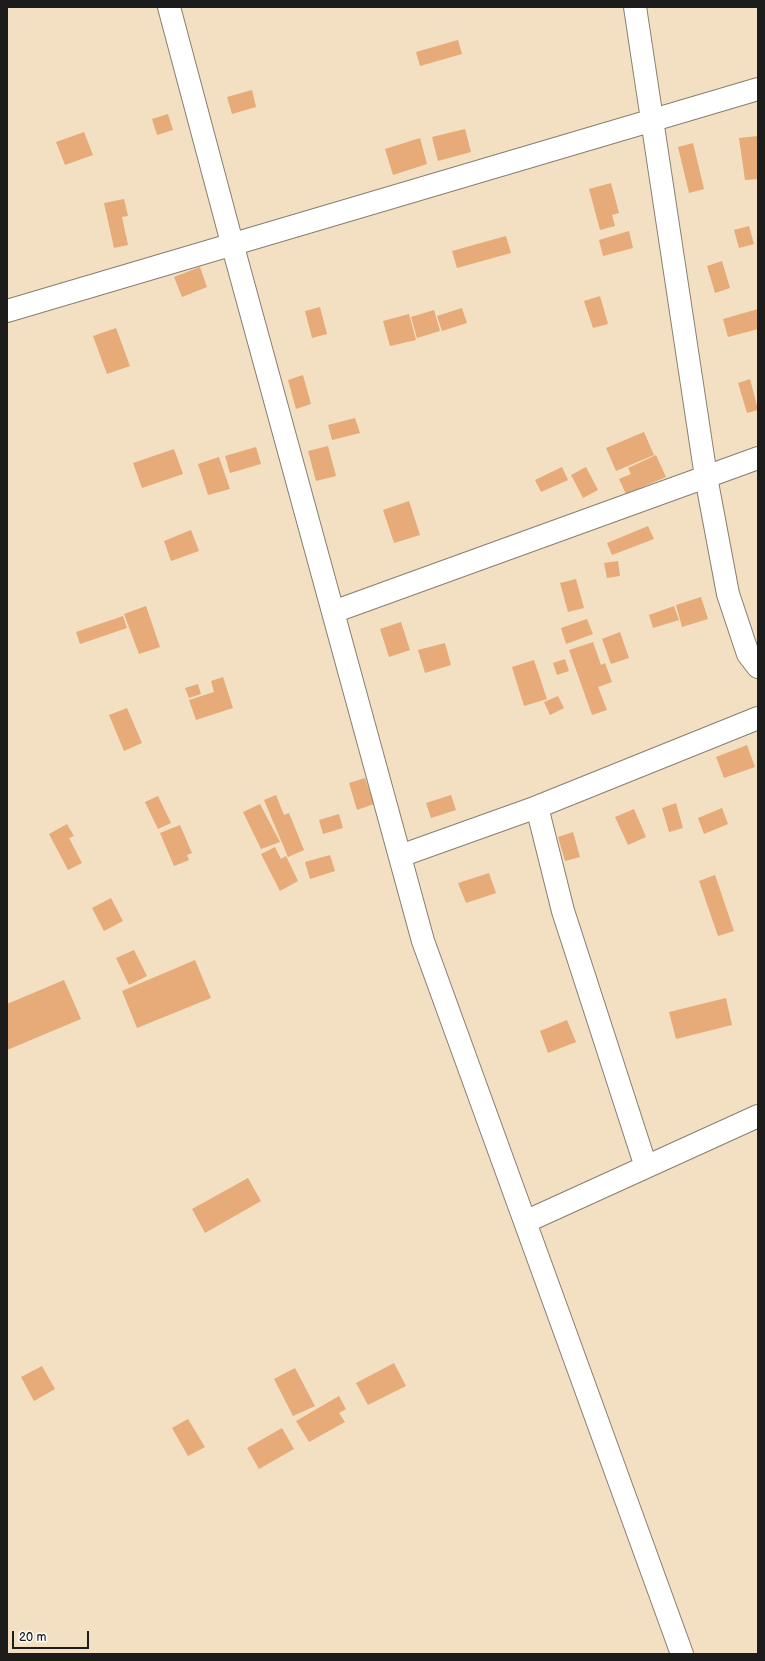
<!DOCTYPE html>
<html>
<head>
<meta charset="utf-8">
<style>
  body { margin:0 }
  #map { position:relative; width:765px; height:1661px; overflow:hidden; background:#f3dfc2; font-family:"Balsamiq Sans",sans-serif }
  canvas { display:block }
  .frame { position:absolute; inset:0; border:8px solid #1c1c1c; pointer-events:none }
  .scale { position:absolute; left:12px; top:1631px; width:77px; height:18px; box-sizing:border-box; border:2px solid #1c1c1c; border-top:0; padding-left:5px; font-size:12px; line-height:14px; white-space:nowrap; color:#1c1c1c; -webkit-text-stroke:3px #fdfcf7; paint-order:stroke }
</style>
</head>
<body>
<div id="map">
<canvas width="765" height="1661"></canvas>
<div class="frame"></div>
<div class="scale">20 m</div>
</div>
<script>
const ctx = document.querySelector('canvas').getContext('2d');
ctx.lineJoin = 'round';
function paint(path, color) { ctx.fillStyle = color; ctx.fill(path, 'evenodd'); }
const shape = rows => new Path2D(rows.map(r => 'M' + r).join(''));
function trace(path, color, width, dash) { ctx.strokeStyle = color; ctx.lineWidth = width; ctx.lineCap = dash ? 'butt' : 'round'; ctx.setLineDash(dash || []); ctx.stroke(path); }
paint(shape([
  [458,40,462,54,420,66,416,52],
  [252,90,256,107,232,114,227,97],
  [168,114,173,130,157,135,152,119],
  [465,129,471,152,438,161,432,137],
  [84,132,93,155,65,165,56,142],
  [758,136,758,179,745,180,739,138],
  [420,138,427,164,393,175,385,149],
  [693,143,704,189,689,193,678,147],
  [611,183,619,213,612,215,615,226,600,230,589,189],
  [124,199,128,216,122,217,128,245,114,248,104,203],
  [749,226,754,244,739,248,734,230],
  [629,231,633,248,603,256,599,240],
  [506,236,511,253,457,268,452,251],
  [722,261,730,288,715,293,707,266],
  [200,267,207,287,182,297,174,277],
  [600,296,608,324,593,328,584,301],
  [320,307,327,334,312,338,305,311],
  [462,308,467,323,442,331,437,316],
  [758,309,758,329,728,337,723,319],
  [434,310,440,331,417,338,411,317],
  [409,314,416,340,390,346,383,321],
  [116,328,130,366,107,374,93,336],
  [303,375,311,404,296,409,288,380],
  [750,379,758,410,747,413,738,383],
  [355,418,360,433,332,440,328,425],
  [644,432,654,455,616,471,606,448],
  [328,446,336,476,316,481,308,451],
  [256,447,261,464,230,473,225,456],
  [174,449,183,474,142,488,133,463],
  [656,455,666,477,626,494,619,479,631,474,628,468],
  [219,457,230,489,208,495,198,464],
  [562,467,568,480,541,492,535,480],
  [586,467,598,490,583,498,571,475],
  [409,501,420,535,394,543,383,510],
  [648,526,654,539,612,555,607,543],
  [191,530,199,551,171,561,164,541],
  [618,561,620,576,607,578,604,563],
  [576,579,584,608,568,612,560,583],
  [701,597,708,619,682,627,676,605],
  [146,606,160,647,139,654,124,614],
  [674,606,679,620,653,628,649,615],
  [123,616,127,628,80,644,76,632],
  [587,619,593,634,566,644,561,628],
  [401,622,410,650,389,657,380,629],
  [620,632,629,658,611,664,602,639],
  [593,642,601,665,605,663,612,682,598,687,607,710,592,715,569,650],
  [445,643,451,665,425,673,418,650],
  [565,659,569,671,557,675,553,663],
  [534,660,547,699,524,706,512,667],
  [223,677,233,708,196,720,189,700,214,692,211,681],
  [198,684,201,694,189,698,185,688],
  [558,696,564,708,550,715,544,702],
  [127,708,142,743,124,751,109,715],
  [747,745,755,767,724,778,716,757],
  [365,778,374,804,357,810,349,783],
  [276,795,284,815,289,813,304,850,288,857,264,800],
  [451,795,456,810,431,818,426,803],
  [158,796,171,823,158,829,145,802],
  [676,803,683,828,669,832,662,808],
  [260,804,280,842,261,849,243,812],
  [722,808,728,824,704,834,698,818],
  [634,809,646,837,628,845,615,817],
  [339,814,343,828,323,834,319,820],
  [67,824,74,836,69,838,82,863,68,870,49,834],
  [180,825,192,853,187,855,189,860,174,866,160,833],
  [573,832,580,857,565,861,558,837],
  [275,847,281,859,286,856,298,881,280,891,261,854],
  [330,855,335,871,310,879,305,862],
  [489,873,496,893,466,903,458,883],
  [715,875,734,931,718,936,699,881],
  [111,898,123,921,104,931,92,908],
  [134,950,147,976,129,985,116,958],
  [195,960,211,998,137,1028,122,991],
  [64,980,81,1019,7,1050,7,1004],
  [726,998,732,1025,676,1039,669,1012],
  [567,1020,576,1042,548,1053,540,1031],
  [248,1178,261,1201,205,1233,192,1209],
  [394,1363,406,1386,368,1405,356,1383],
  [42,1366,55,1389,34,1401,21,1377],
  [295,1368,315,1406,293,1416,274,1379],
  [339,1396,346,1409,339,1413,345,1422,309,1442,296,1421],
  [188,1419,205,1447,188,1456,172,1428],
  [282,1428,294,1449,259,1469,247,1448]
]), '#e6ab79');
const minor = shape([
  [169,7,232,243,423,941,682,1654],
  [635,7,706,477,728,594,748,654,758,667],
  [7,311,758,89],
  [333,612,758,458],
  [537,807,563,911,646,1167],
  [400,856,537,807,758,718],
  [525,1222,758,1116]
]);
trace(minor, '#887e6f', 24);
trace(minor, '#fff', 22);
</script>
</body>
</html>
